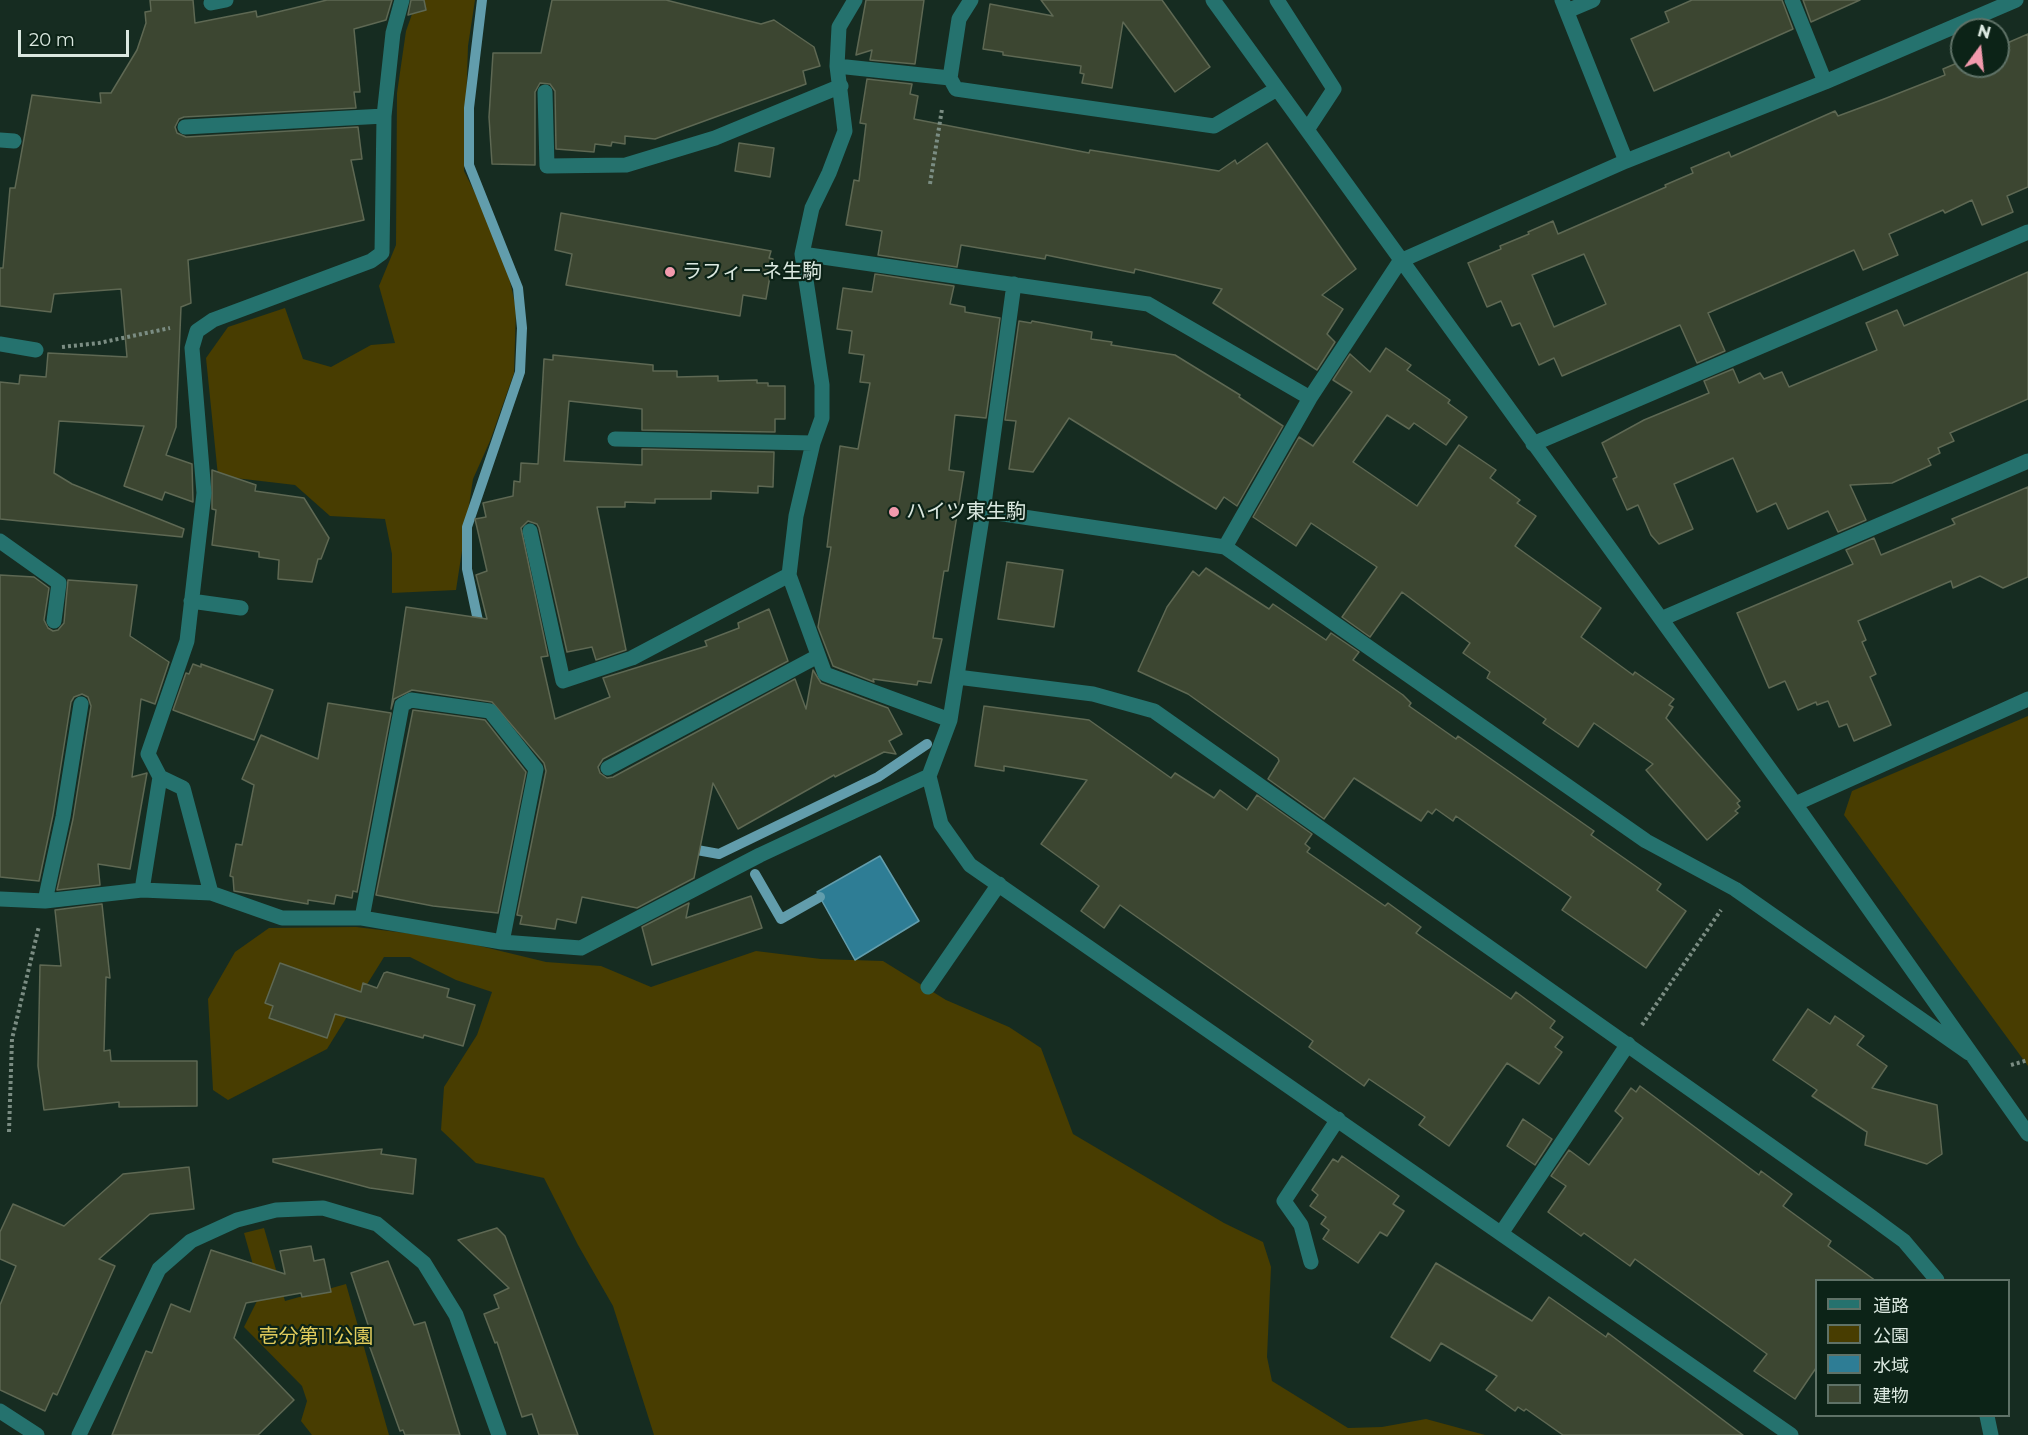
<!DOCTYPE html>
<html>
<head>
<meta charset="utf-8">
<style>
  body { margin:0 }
  #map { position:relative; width:2028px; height:1435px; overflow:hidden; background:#162c21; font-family:Montserrat,"Noto Sans JP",sans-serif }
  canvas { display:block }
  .legend { position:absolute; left:1815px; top:1279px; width:195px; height:138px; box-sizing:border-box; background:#0c2317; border:2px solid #5f7267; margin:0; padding:8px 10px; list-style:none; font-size:18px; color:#dbe8e0 }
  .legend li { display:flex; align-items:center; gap:12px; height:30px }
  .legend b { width:30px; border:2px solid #5f7267 }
  .north { position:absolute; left:1950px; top:18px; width:60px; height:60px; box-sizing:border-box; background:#0c2317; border:2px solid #5f7267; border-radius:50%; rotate:15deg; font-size:16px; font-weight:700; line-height:24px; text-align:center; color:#dbe8e0 }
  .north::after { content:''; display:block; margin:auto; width:21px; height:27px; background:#f29aad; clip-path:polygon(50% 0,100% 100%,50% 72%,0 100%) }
  .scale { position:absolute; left:18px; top:30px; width:111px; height:27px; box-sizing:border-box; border:3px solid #dbe8e0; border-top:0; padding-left:8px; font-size:18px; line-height:21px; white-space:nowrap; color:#dbe8e0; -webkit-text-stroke:4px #0c2317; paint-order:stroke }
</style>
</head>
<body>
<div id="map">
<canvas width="2028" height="1435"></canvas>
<ul class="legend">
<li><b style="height:8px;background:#25726e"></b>道路</li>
<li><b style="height:16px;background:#483d01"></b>公園</li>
<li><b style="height:16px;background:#2e7d95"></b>水域</li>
<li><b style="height:16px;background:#3c4631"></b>建物</li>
</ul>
<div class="north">N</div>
<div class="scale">20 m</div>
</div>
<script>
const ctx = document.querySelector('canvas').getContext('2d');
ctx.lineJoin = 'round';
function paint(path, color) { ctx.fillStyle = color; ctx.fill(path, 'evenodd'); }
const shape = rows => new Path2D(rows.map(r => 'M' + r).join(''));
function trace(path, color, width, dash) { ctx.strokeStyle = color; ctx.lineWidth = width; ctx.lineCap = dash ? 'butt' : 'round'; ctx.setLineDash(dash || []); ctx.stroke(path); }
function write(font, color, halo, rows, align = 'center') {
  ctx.font = font + ' Montserrat,"Noto Sans JP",sans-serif'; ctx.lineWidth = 4.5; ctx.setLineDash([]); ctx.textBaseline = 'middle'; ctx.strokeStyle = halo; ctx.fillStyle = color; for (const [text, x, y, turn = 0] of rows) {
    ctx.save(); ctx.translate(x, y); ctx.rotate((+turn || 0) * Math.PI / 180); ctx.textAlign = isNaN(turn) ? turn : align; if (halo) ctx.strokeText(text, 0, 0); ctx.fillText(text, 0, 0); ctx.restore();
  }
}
paint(shape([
  [417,0,475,0,468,46,464,171,493,229,508,273,516,308,514,373,490,441,473,479,456,590,392,593,392,554,385,519,330,516,295,485,218,476,206,358,228,327,285,308,303,359,331,367,371,345,395,343,379,286,396,245,397,93,406,31],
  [2028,716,2028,1066,1844,815,1852,791],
  [356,927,447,938,546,962,601,966,651,987,756,951,821,959,883,961,946,1000,1009,1027,1041,1048,1073,1134,1224,1223,1263,1242,1271,1267,1267,1357,1272,1381,1348,1428,1382,1427,1426,1419,1485,1435,654,1435,613,1306,578,1245,544,1178,476,1163,441,1130,444,1087,477,1035,492,992,456,980,410,957,384,957,327,1049,228,1100,213,1090,208,999,235,952,269,928],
  [264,1228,285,1301,346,1284,389,1435,312,1435,301,1421,307,1401,302,1386,244,1327,261,1293,244,1233]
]), '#483d01');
const water = shape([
  [880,856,919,921,855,960,817,892,880,856]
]);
paint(water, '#2e7d95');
trace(water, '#629dac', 1.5);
trace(shape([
  [480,630,467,569,467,527,520,372,522,328,518,288,469,165,469,108,482,0],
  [686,848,719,854,878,777,927,744],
  [755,874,781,919,820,897]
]), '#629dac', 10);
const building = shape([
  [150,0,193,0,195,23,256,11,257,17,327,0,392,0,386,20,354,29,360,92,354,92,356,108,184,117,179,119,175,127,177,133,186,137,358,127,362,159,351,160,364,220,188,260,191,303,181,307,176,427,166,455,192,464,193,502,165,492,162,500,124,486,144,426,59,421,54,473,72,484,184,529,182,537,0,519,0,382,19,384,20,375,46,377,48,353,127,357,121,289,54,294,51,312,0,306,0,268,3,268,10,188,15,188,32,95,101,103,100,93,111,93,137,50,146,23,145,12,151,11,150,0],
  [411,0,424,0,426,10,408,15,411,0],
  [552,0,666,0,761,24,774,20,814,47,820,66,803,71,806,84,655,139,625,136,625,144,612,142,611,146,595,144,594,152,556,149,555,91,550,84,540,83,535,92,535,165,492,164,489,117,493,53,541,53,552,0],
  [866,0,924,0,915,64,870,60,872,50,856,55,866,0],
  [1041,0,1162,0,1210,67,1175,92,1123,22,1112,88,1082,83,1084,74,1080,73,1081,66,1003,55,1003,52,983,49,990,4,1053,16,1041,0],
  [1692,0,1782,0,1793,29,1654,91,1631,39,1669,22,1665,12,1692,0],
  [1803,0,1860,0,1811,22,1803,0],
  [2028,34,2028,187,2007,196,2013,212,1982,225,1972,200,1945,213,1943,210,1889,234,1898,255,1863,270,1854,250,1708,313,1725,351,1697,363,1680,325,1562,376,1554,358,1539,365,1520,323,1512,326,1501,301,1487,307,1468,263,1501,249,1500,246,1529,234,1528,232,1553,221,1558,234,1666,187,1665,185,1693,173,1691,168,1729,152,1731,157,1835,111,1838,116,1884,99,1945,75,1943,69,1962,61,1962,66,1998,66,1998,47,2028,34],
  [1584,254,1606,304,1554,327,1532,275,1584,254],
  [867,79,912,84,910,94,918,96,914,119,1089,153,1090,150,1219,171,1235,160,1237,164,1267,143,1356,269,1322,295,1343,309,1327,334,1335,342,1317,370,1213,303,1222,289,1135,269,1134,273,1046,255,1045,259,961,245,957,267,878,255,882,231,846,225,854,180,859,181,866,124,860,123,867,79],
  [739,143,774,148,770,177,735,171,739,143],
  [561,213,771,251,769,258,773,259,766,299,743,295,740,316,566,285,572,254,555,250,561,213],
  [2028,272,2028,399,1950,433,1954,441,1938,448,1940,453,1928,459,1931,465,1892,483,1850,485,1866,520,1838,532,1828,511,1788,529,1776,503,1757,512,1733,458,1674,484,1693,529,1659,544,1651,535,1638,505,1627,510,1613,479,1617,477,1602,443,1644,420,1709,393,1704,381,1733,369,1739,383,1760,373,1764,379,1782,372,1789,387,1877,350,1866,323,1897,310,1904,326,2028,272],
  [875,274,954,286,950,304,965,307,965,312,1000,318,986,418,955,415,949,470,964,472,948,571,944,571,933,638,942,639,931,683,918,681,917,685,873,679,874,682,833,666,818,627,831,547,827,547,840,446,858,449,870,383,860,382,864,355,849,353,852,331,837,329,843,288,872,292,875,274],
  [1019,321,1031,323,1032,321,1092,332,1091,339,1112,342,1111,345,1175,355,1240,395,1239,397,1283,426,1237,506,1224,497,1216,509,1069,418,1033,472,1009,469,1016,421,1005,420,1019,321],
  [1386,348,1411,365,1407,370,1450,400,1448,403,1467,417,1446,445,1414,423,1409,429,1387,415,1353,462,1417,506,1459,445,1496,470,1490,478,1520,500,1517,503,1536,516,1515,546,1601,608,1581,637,1633,675,1635,672,1674,699,1669,705,1673,707,1666,718,1740,801,1737,803,1740,807,1735,811,1738,813,1707,840,1646,770,1653,764,1594,723,1578,747,1543,723,1546,719,1487,678,1490,672,1463,653,1470,643,1402,592,1370,637,1342,617,1377,567,1311,523,1296,546,1253,517,1299,437,1313,446,1352,392,1333,380,1350,354,1370,372,1386,348],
  [553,355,653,365,653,371,677,371,677,377,718,376,718,381,757,380,757,383,768,383,768,386,785,386,785,419,775,419,775,432,642,430,642,409,569,401,564,461,642,465,642,449,774,452,773,487,758,486,758,493,711,491,711,499,655,499,655,503,625,502,625,507,597,507,626,650,596,660,592,647,567,652,539,528,537,524,528,521,521,528,548,656,541,657,555,719,610,697,603,678,707,646,705,641,739,628,738,623,769,609,788,661,603,759,598,767,600,773,607,778,613,777,795,679,806,709,813,670,821,683,888,708,902,734,889,741,896,754,884,752,835,777,834,775,738,829,713,783,694,878,637,908,582,897,576,923,557,919,555,929,520,924,522,916,517,915,546,771,544,763,492,702,412,690,394,699,391,709,406,607,487,619,476,575,487,571,475,519,486,517,483,503,513,496,514,481,520,482,521,463,538,464,544,359,553,360,553,355],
  [212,470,256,485,255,491,304,498,329,538,321,559,318,559,312,582,278,579,279,560,259,557,259,552,212,545,216,510,212,509,212,470],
  [2028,487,2028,577,2003,588,1980,576,1953,588,1951,581,1858,621,1866,640,1862,642,1876,674,1870,677,1891,725,1854,741,1847,724,1839,727,1828,701,1817,705,1816,702,1798,710,1785,681,1769,688,1737,613,1853,564,1846,550,1874,538,1881,555,1955,524,1952,519,2028,487],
  [1007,562,1063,570,1054,627,998,619,1007,562],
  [1206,568,1269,609,1273,604,1326,640,1331,633,1359,652,1353,660,1403,695,1411,703,1409,706,1456,739,1458,736,1594,831,1591,835,1661,884,1657,890,1686,911,1646,968,1562,910,1571,897,1456,816,1453,821,1436,809,1432,814,1428,811,1421,821,1354,778,1324,819,1268,779,1279,761,1278,758,1188,694,1138,671,1167,607,1193,571,1199,576,1206,568],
  [0,575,34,577,49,588,44,620,48,628,53,631,58,630,64,623,68,580,137,585,130,636,169,662,155,704,141,699,132,777,147,773,130,869,98,864,100,885,57,890,73,819,91,706,88,697,82,694,74,697,71,702,53,815,39,881,0,877,0,575],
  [193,664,201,667,201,664,273,690,254,740,173,710,186,673,189,674,193,664],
  [328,703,391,713,357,892,353,891,352,898,336,895,334,904,308,900,308,904,234,891,233,877,230,876,236,844,242,845,254,785,242,779,261,735,318,759,328,703],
  [984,706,1089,720,1171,778,1175,773,1214,798,1220,790,1247,810,1257,795,1312,834,1305,844,1310,848,1307,852,1385,906,1388,903,1421,927,1416,933,1511,999,1516,992,1555,1021,1550,1028,1563,1037,1555,1047,1562,1052,1539,1084,1507,1063,1449,1146,1419,1125,1425,1117,1369,1079,1364,1086,1309,1047,1313,1041,1120,905,1104,928,1081,911,1099,886,1041,844,1087,780,1004,766,1004,771,975,766,984,706],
  [413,710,485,720,526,772,498,913,433,906,376,895,413,710],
  [751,896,762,928,652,965,642,927,689,903,686,918,751,896],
  [102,904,110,978,106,977,104,1051,110,1050,111,1061,197,1061,197,1106,119,1107,119,1102,44,1110,38,1066,40,965,61,966,55,910,102,904],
  [280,963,361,992,363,983,377,988,384,973,387,972,449,989,447,997,475,1005,463,1046,424,1035,423,1038,335,1014,327,1038,269,1018,273,1006,265,1003,280,963],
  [1808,1009,1830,1024,1835,1016,1864,1036,1857,1045,1887,1066,1872,1088,1937,1105,1942,1154,1927,1164,1865,1145,1867,1132,1812,1096,1817,1090,1773,1060,1808,1009],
  [1640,1086,1759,1175,1761,1171,1792,1194,1783,1206,1831,1241,1828,1246,1876,1281,1816,1281,1816,1368,1795,1399,1754,1371,1767,1354,1635,1259,1630,1266,1584,1233,1581,1236,1548,1212,1566,1186,1551,1176,1569,1150,1589,1165,1623,1118,1615,1111,1631,1088,1636,1092,1640,1086],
  [1523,1119,1552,1139,1535,1165,1507,1146,1523,1119],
  [382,1149,381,1154,416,1159,413,1194,370,1188,273,1162,273,1159,382,1149],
  [1342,1156,1399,1196,1393,1204,1404,1211,1387,1236,1380,1232,1358,1263,1323,1239,1329,1230,1321,1224,1326,1217,1310,1206,1318,1195,1312,1190,1333,1159,1338,1162,1342,1156],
  [189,1167,194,1209,150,1214,99,1259,115,1266,57,1395,53,1393,45,1411,0,1390,0,1305,16,1266,0,1259,0,1232,13,1204,64,1226,123,1174,189,1167],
  [497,1228,505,1236,578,1435,539,1435,532,1414,522,1417,497,1342,495,1343,484,1314,499,1308,494,1295,509,1288,458,1240,497,1228],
  [311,1246,314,1261,324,1259,331,1292,302,1297,301,1293,246,1303,234,1338,294,1400,258,1435,112,1435,146,1351,152,1353,171,1304,190,1312,211,1250,285,1274,280,1251,311,1246],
  [388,1261,414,1325,425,1322,460,1435,405,1435,403,1430,400,1431,368,1342,373,1340,351,1273,388,1261],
  [1436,1263,1532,1321,1549,1297,1606,1337,1608,1333,1743,1435,1563,1435,1526,1409,1524,1411,1518,1407,1515,1411,1486,1390,1497,1376,1441,1343,1430,1361,1391,1337,1436,1263]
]);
paint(building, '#3c4631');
trace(building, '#5e6853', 1.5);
trace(shape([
  [930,184,942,109],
  [62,347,99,343,170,328],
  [1642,1025,1721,910],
  [2011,1065,2028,1060],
  [9,1132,12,1039,39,926]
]), '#7b8d83', 4, [3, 3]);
trace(shape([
  [855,0,839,27,837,66,845,131,829,173,812,208,802,254,822,385,822,418,813,443,796,516,789,575,825,674,950,720],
  [971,0,959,19,950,78,956,89,1214,126,1277,89],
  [1213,0,1795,804,2028,1134],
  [1277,0,1334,89,1307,130],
  [1562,0,1626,161],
  [1792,0,1825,82],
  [211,3,226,0],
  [1567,11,1593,0],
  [837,66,950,78],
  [545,92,547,166,626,165,715,138,841,86],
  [185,127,384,116],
  [0,140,14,141],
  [802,254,1148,304,1310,398],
  [0,344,36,350],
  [615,439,813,443],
  [1533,444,2028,232],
  [983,511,1014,284],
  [530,531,563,681,632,658,789,575],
  [0,541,59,583,54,621],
  [1225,547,1310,398,1400,261,1626,161,1825,82,2016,0],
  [191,601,241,608],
  [1661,619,2028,461],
  [957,677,1093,694,1154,711,1870,1216,1904,1241,1937,1280],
  [608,768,818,656],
  [160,777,183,788,211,893],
  [1795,804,2028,699],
  [142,890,160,777,148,754,187,641,204,493,192,348,197,331,213,320,371,261,382,253,384,116,393,33,402,0],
  [0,899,45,901,142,890,211,893,282,918,362,918,502,942,581,948,760,855,929,776],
  [45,901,63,817,81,704],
  [362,918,402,705,411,700,490,711,536,769,502,942],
  [928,987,999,884],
  [1502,1232,1628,1044],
  [1311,1262,1301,1225,1284,1201,1338,1119],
  [0,1411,37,1435],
  [1987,1416,1991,1435],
  [79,1435,159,1269,191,1241,237,1220,276,1210,323,1208,377,1224,424,1263,456,1315,499,1435],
  [1791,1435,970,865,941,824,929,776,950,720,983,511,1225,547,1646,841,1735,889,1969,1053]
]), '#25726e', 15);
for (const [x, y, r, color] of [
  [670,272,6,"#f29aad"],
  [894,512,6,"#f29aad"]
]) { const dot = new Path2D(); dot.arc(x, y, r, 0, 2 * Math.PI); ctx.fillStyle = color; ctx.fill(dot); trace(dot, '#0c2317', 2); }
write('20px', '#dbe8e0', '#0c2317', [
  ["ラフィーネ生駒",682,272],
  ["ハイツ東生駒",906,512]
], 'left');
write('20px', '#e3cd5c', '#0c2317', [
  ["壱分第11公園",316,1337]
]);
</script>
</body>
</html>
